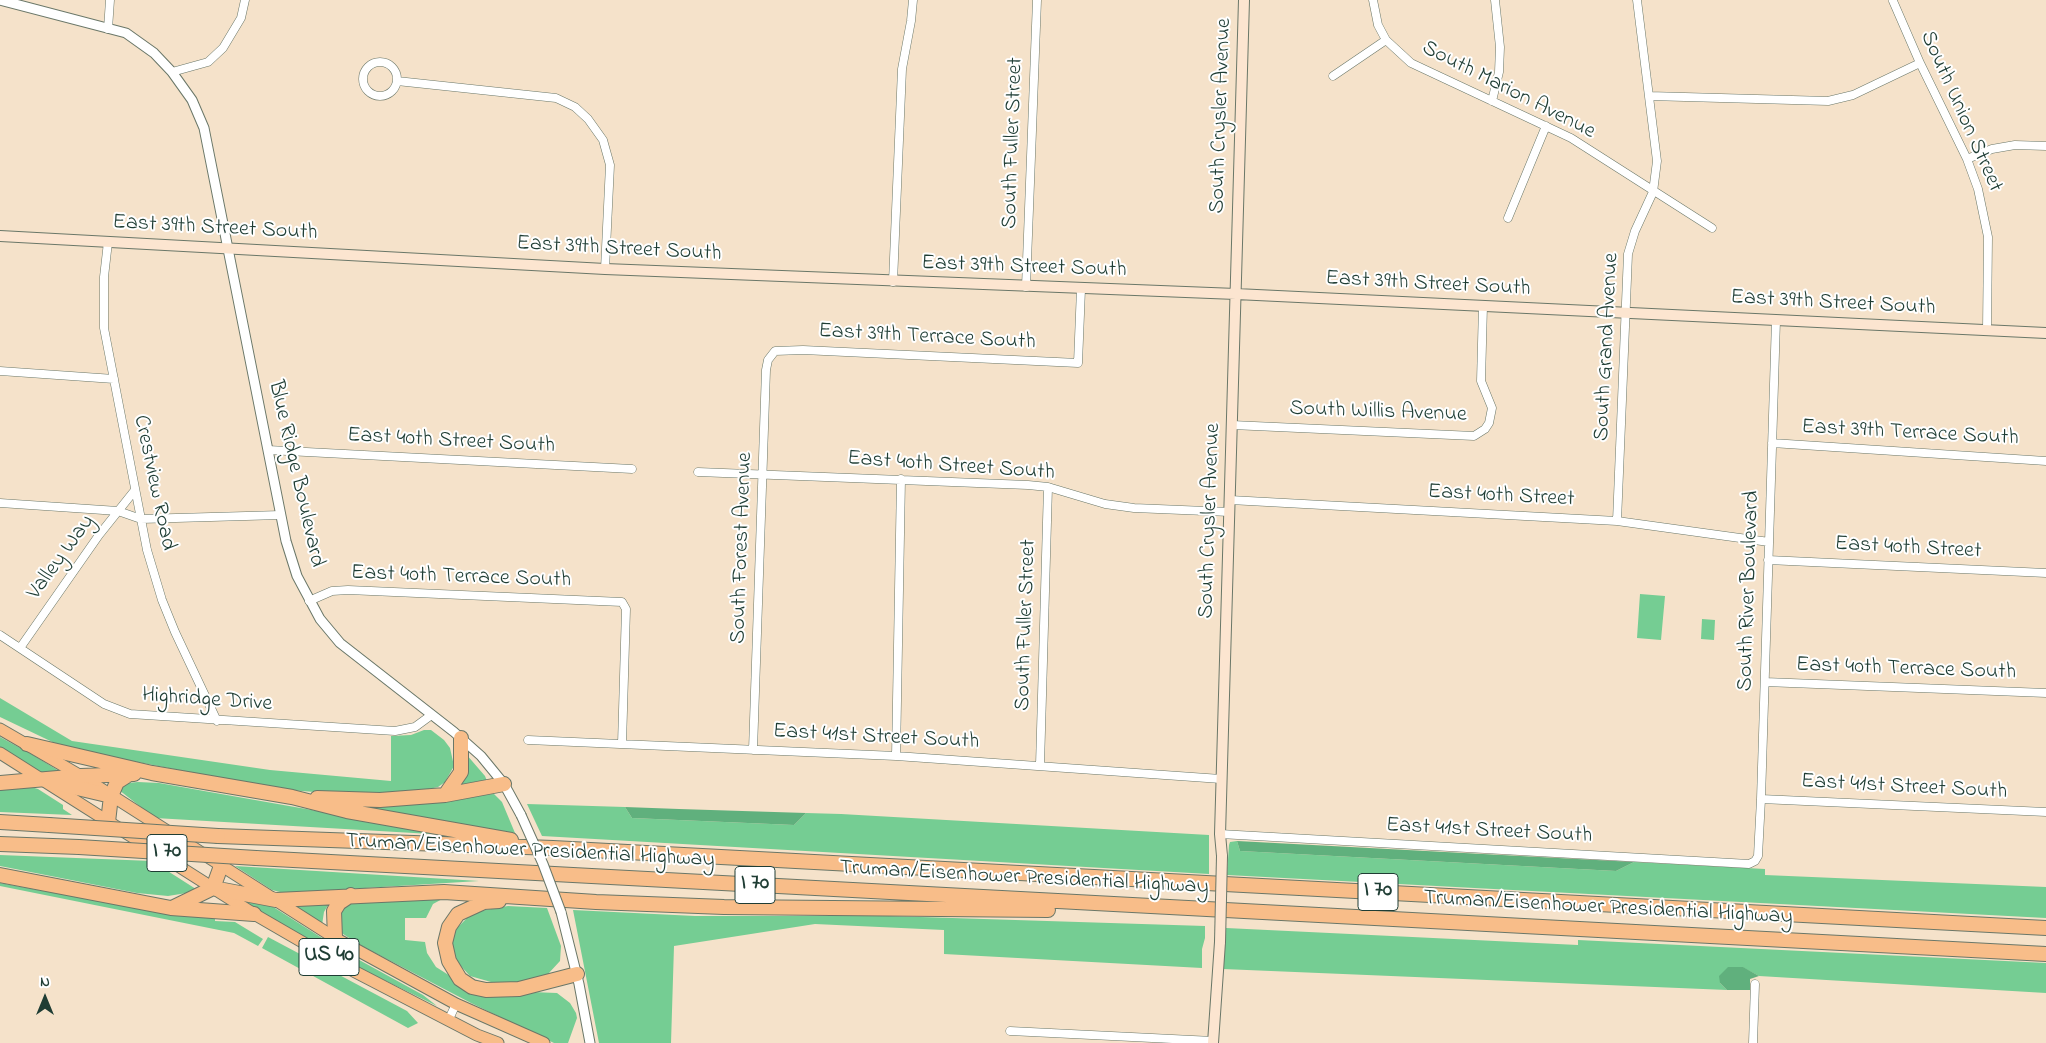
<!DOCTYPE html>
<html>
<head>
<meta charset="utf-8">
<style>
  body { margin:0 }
  #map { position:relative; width:2046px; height:1043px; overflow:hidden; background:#f5e2ca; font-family:"Indie Flower",sans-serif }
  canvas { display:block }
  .north { position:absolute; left:20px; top:973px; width:50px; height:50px; -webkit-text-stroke:4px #fff; paint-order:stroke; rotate:0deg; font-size:14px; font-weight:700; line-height:20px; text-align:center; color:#1f3d34 }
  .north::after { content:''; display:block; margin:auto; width:18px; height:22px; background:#1f3d34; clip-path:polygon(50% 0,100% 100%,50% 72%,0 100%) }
</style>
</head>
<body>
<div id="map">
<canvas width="2046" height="1043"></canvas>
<div class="north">N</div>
</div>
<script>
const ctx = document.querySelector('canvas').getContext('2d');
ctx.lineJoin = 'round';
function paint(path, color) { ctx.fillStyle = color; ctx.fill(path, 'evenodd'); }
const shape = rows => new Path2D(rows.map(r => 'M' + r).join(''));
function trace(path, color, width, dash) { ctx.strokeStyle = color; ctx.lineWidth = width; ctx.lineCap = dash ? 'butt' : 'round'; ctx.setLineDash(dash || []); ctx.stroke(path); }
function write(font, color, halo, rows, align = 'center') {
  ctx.font = font + ' "Indie Flower",sans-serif'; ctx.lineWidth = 4; ctx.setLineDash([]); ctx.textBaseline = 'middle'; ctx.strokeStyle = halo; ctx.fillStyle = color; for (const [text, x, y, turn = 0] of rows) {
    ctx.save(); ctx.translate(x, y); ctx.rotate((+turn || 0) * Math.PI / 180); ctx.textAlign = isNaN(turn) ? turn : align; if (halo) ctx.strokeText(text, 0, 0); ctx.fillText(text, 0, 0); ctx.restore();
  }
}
paint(shape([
  [1640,594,1665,596,1661,640,1637,638],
  [1702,619,1715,620,1714,640,1701,639],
  [0,698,72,741,270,770,391,781,391,736,411,735,424,730,431,730,444,740,450,748,454,766,445,782,438,787,424,790,352,795,277,789,65,748,0,717],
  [0,737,33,755,64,774,43,775,0,748],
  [466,754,485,776,487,781,456,787],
  [138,782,159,783,204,791,431,831,431,834,155,818,119,790,121,786,128,783],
  [28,786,38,789,63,805,63,809,72,815,0,812,0,788],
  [494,794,502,802,515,833,324,802],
  [527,804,625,807,632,818,794,825,806,813,841,814,1209,835,1209,874,542,836],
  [1237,841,1240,851,1616,871,1634,862,1765,869,1765,875,2046,887,2046,918,1227,875,1229,845,1230,842],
  [0,855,152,861,199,891,168,896,137,893,0,866],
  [235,866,479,881,284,893,272,890],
  [0,883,158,912,215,916,215,921,235,922,263,939,258,946,234,933,0,886],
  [224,891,267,903,341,950,423,995,437,1006,325,951],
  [446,897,433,904,426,918,405,918,405,940,425,942,427,953,436,967,455,979,480,990,557,993,570,1003,576,1013,577,1018,568,1043,554,1043,471,1003,360,945,340,932,340,910,350,903],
  [331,900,324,912,322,925,288,903],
  [508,906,547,908,561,946,560,961,548,974,516,983,491,982,470,976,459,964,454,955,452,939,457,928,467,918,480,911],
  [573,910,695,916,889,916,1205,926,1205,938,1202,949,1202,968,944,954,944,930,815,924,674,946,671,1043,599,1043],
  [1226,928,1578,945,1578,940,2046,963,2046,993,1759,976,1742,967,1720,983,1727,990,1223,969],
  [268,937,407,1011,418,1023,408,1028,262,948]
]), '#75cd93');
paint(shape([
  [625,807,679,809,806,813,794,825,632,818],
  [1237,841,1634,862,1616,871,1240,851],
  [1728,967,1743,967,1759,976,1750,979,1750,990,1727,990,1720,983,1719,976]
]), '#60b07d');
const minor = shape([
  [1373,0,1378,25,1386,40,1411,63,1571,138,1712,228],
  [1893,1,1920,63,1967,159,1978,189,1988,237,1987,330],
  [108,29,110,0],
  '363 79a17 17 0 1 1 34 0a17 17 0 1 1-34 0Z',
  [172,72,208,62,223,48,241,18,245,0],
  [1333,76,1386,40],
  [397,81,556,98,575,107,588,119,603,140,610,165,605,269],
  [1649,96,1828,101,1853,95,1920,63],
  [1492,101,1499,72,1500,47,1495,0],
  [1967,159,1992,149,2015,145,2046,146],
  [1508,218,1546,126],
  [108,242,104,277,104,328,147,550,162,600,175,632,217,721],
  [893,282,902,69,911,21,913,0],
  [1026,287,1037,0],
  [0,371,114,379],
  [1232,425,1474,436,1485,429,1489,423,1492,408,1481,381,1483,306],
  [1772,443,2046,461],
  [268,450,632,469],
  [698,472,1028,485,1048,487,1105,504,1134,508,1230,512],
  [1230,500,1617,521,1769,542],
  [0,503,118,511,141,519,281,515],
  [1617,521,1628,254,1635,231,1653,192,1657,161,1637,0],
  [1768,560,2046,573],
  [309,601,332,591,348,590,622,602,626,609,622,744],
  [0,635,104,704,130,714,395,731,415,727,430,716],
  [20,648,99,535,135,490],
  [1765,682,2046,693],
  [528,740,896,756,1221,779],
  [753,750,766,370,768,360,775,351,803,350,1078,363,1081,289],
  [896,756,901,479],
  [1040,765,1048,487],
  [1761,799,2046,812],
  [1220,834,1749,864,1755,861,1758,856,1761,799,1776,320],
  [449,1019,456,1004],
  [1010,1031,1213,1041],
  [1753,1043,1755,984]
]);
const tertiary = shape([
  [0,0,126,33,154,53,172,72,192,100,204,128,286,541,297,576,320,619,340,643,454,732,481,756,504,784,521,815],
  [561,912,579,984,590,1043]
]);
const secondary = shape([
  [0,236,605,269,1236,294,2046,333],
  [1222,856,1220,834,1244,0],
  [1213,1043,1220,942]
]);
const primary = shape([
  [0,729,81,776,335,938,456,1004,544,1043],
  [0,753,254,914,342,965,477,1035,498,1043]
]);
const motorway = shape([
  [27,744,152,773,292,797,347,811,511,840],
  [0,783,81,776,134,774],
  [56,783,111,796],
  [445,795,461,772,461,738],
  [317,798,380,800,445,795,504,784],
  [0,822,49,825],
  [108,822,111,796,117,782,128,775],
  [218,836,553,848,2046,928],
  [0,844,79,847],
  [256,858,2046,954],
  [0,875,171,908,254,914],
  [213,888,276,900,444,892,596,902,724,907,1048,910],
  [499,901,484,902,458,914,449,927,445,943,449,961,460,979,472,987,486,990,519,989,577,974],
  [174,907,213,888,221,866],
  [335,938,334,911,339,903,351,895]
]);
trace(minor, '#6a7768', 9);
trace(tertiary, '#6a7768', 11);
trace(secondary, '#6a7768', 12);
trace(primary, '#6a7768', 13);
trace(motorway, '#6a7768', 16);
trace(minor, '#fff', 8);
trace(tertiary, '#fff', 9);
trace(secondary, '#fce5d0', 10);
trace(primary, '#f8bd89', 11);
trace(motorway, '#f8bd89', 14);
const tertiaryBridge = shape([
  [521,815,543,864,561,912]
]);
const secondaryBridge = shape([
  [1220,942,1222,856]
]);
const motorwayBridge = shape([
  [49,825,218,836],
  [79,847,256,858]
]);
trace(tertiaryBridge, '#6a7768', 11, []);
trace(secondaryBridge, '#6a7768', 12, []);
trace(motorwayBridge, '#6a7768', 16, []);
trace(tertiaryBridge, '#fff', 9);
trace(secondaryBridge, '#fce5d0', 10);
trace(motorwayBridge, '#f8bd89', 14);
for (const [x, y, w] of [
  [167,853,40],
  [755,885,40],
  [1378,892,40],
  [329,957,60]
]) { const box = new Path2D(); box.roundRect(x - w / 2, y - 18.5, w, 37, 4); ctx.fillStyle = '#fff'; ctx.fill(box); trace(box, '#1f3d34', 1); }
write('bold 21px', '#1f3d34', null, [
  ["I 70",167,853],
  ["I 70",755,885],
  ["I 70",1378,892],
  ["US 40",329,957]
]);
write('22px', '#1f3d34', '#fff', [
  ["South Marion Avenue",1508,91,27],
  ["South Union Street",1960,112,66],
  ["South Crysler Avenue",1222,116,-88],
  ["South Fuller Street",1014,143,-88],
  ["East 39th Street South",215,229,3],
  ["East 39th Street South",619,250,3],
  ["East 39th Street South",1024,268,2],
  ["East 39th Street South",1428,285,3],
  ["East 39th Street South",1833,304,3],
  ["East 39th Terrace South",927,338,3],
  ["South Grand Avenue",1608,347,-87],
  ["South Willis Avenue",1378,413,2],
  ["East 39th Terrace South",1910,434,3],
  ["East 40th Street South",451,442,3],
  ["East 40th Street South",951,467,4],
  ["Blue Ridge Boulevard",295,474,77],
  ["Crestview Road",153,483,78],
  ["East 40th Street",1501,497,3],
  ["South Crysler Avenue",1211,521,-88],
  ["South Forest Avenue",743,548,-88],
  ["East 40th Street",1908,549,3],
  ["Valley Way",62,558,-54],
  ["East 40th Terrace South",461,578,2],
  ["South River Boulevard",1750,591,-88],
  ["South Fuller Street",1027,625,-88],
  ["East 40th Terrace South",1906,670,2],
  ["Highridge Drive",207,701,4],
  ["East 41st Street South",876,738,3],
  ["East 41st Street South",1904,788,3],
  ["East 41st Street South",1489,832,3],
  ["Truman/Eisenhower Presidential Highway",530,852,3],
  ["Truman/Eisenhower Presidential Highway",1024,879,3],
  ["Truman/Eisenhower Presidential Highway",1608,909,3]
]);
</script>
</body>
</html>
